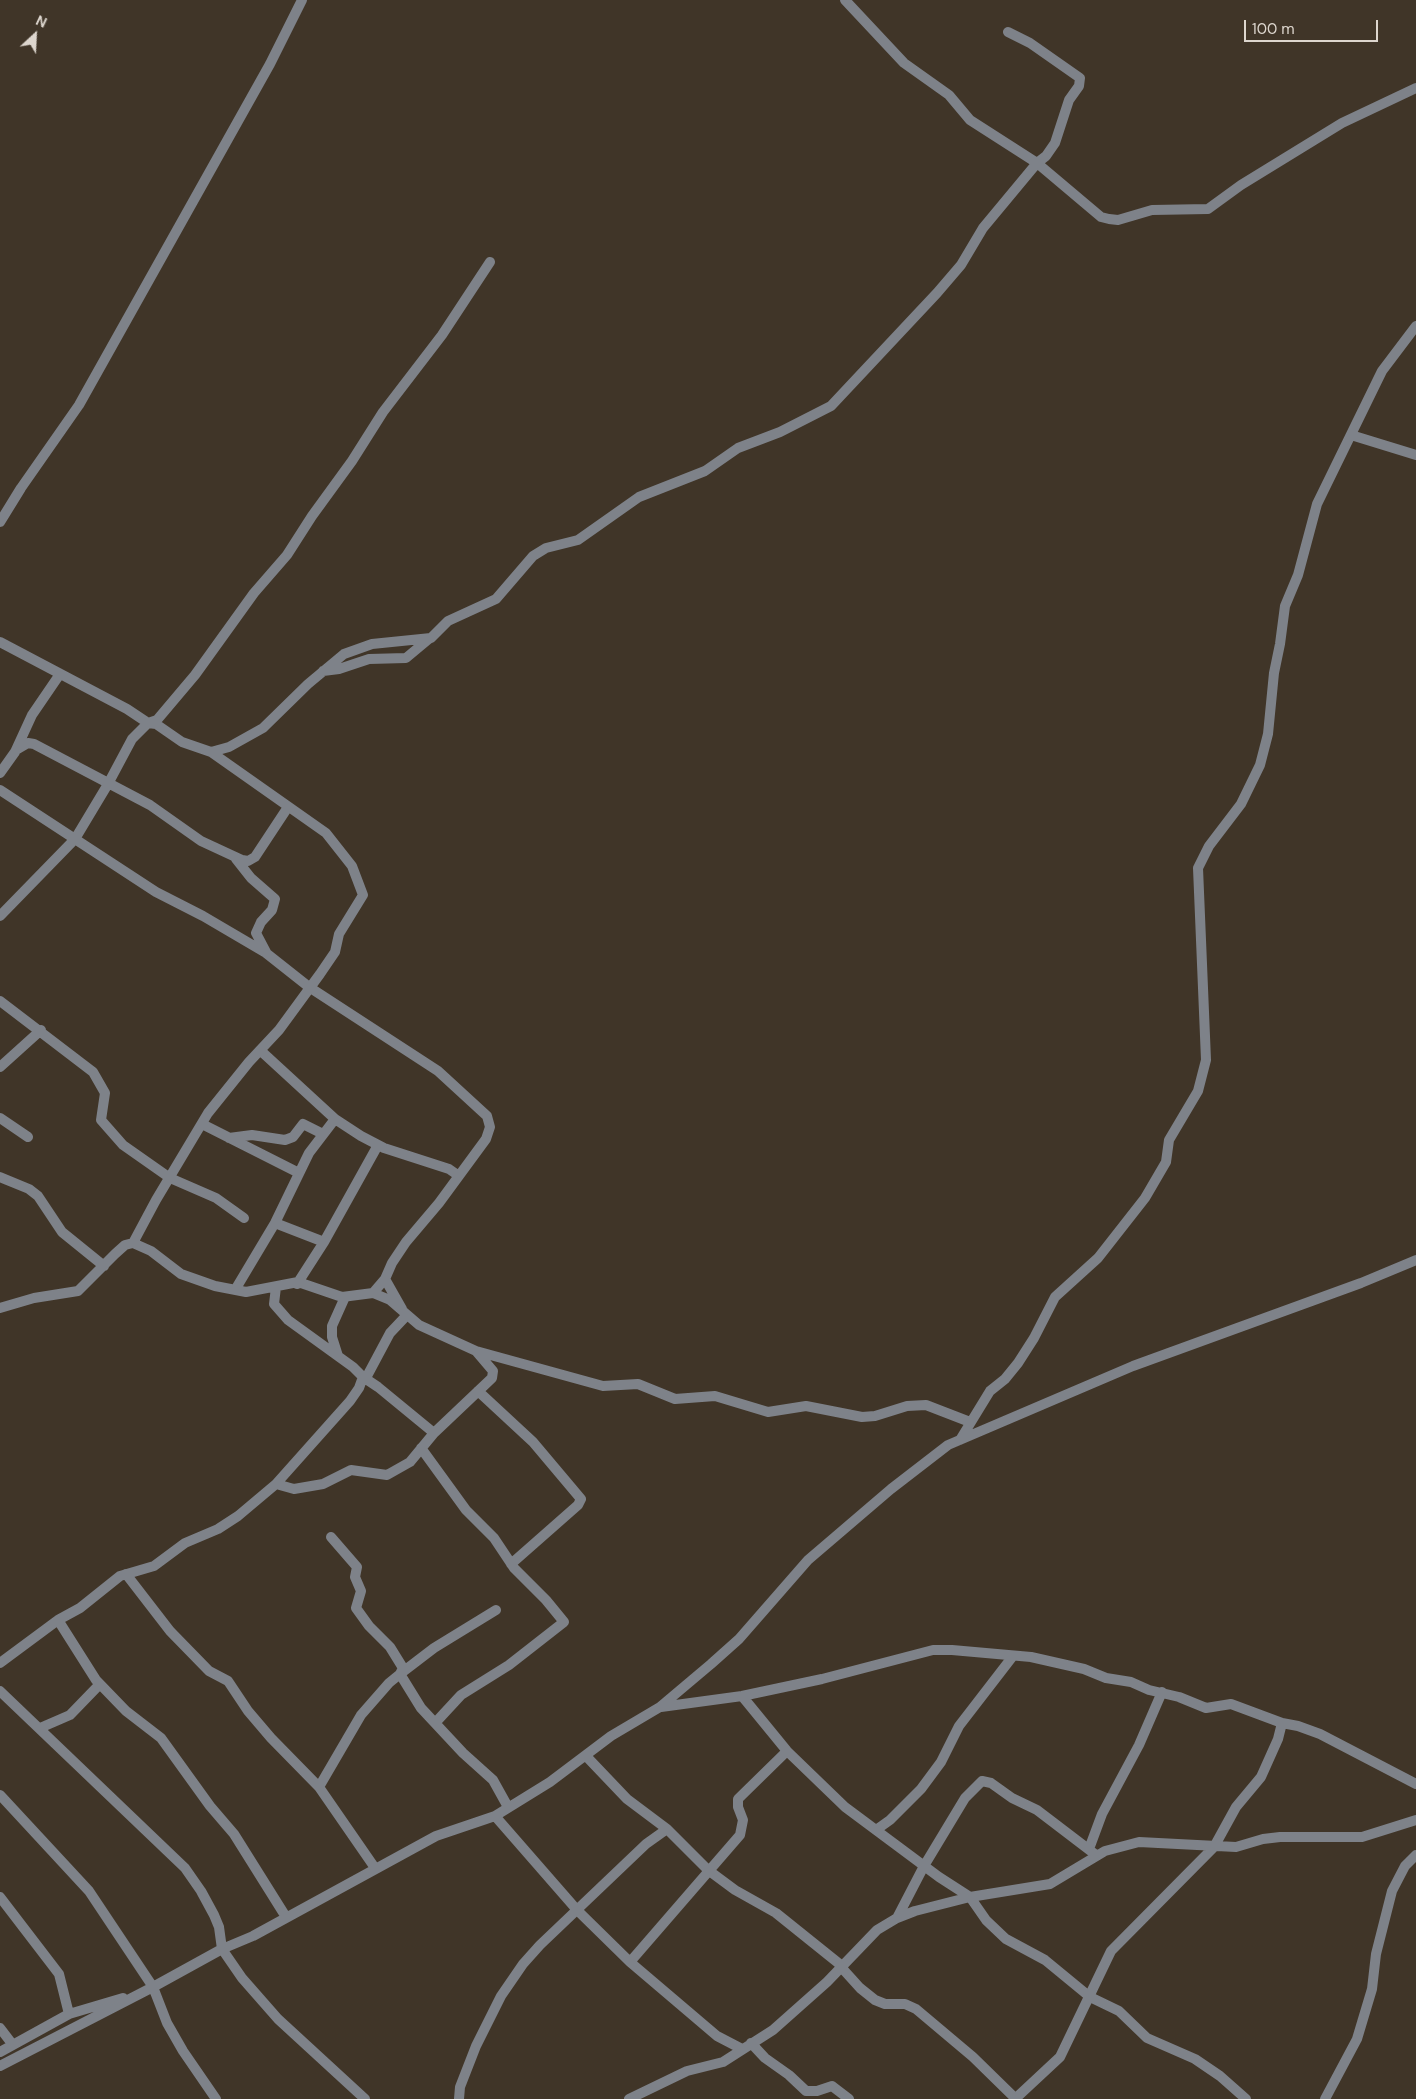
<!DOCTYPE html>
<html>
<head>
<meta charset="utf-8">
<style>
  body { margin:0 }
  #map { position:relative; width:1416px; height:2099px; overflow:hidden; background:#403528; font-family:"DM Sans",sans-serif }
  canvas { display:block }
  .north { position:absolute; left:10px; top:10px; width:50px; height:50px; -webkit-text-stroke:4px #403528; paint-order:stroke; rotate:25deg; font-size:14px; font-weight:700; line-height:20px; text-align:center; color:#ddd6ce }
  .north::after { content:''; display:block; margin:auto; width:18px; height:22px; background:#ddd6ce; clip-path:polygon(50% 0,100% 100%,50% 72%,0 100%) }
  .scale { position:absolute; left:1244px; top:20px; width:134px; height:22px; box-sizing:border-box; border:2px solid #ddd6ce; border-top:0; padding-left:6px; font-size:15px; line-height:18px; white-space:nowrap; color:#ddd6ce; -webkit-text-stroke:4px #403528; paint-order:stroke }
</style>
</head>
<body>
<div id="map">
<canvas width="1416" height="2099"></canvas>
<div class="north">N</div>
<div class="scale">100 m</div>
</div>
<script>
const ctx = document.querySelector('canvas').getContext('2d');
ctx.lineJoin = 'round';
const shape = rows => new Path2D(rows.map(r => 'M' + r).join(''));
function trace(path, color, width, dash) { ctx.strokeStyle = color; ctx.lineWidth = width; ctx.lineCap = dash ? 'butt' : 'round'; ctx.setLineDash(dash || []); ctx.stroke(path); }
trace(shape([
  [845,0,904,63,949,95,970,120,1037,163,1101,217,1109,219,1118,220,1152,210,1208,209,1241,185,1342,123,1416,88],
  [1351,435,1416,455],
  [0,522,21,488,79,405,270,64,302,0],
  [0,642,127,709,148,723,157,720,195,675,254,593,287,555,312,516,352,461,383,412,442,335,490,262],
  [323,671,339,669,369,659,406,658,430,638],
  [16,750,28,743,34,744,150,805,201,841,242,860,248,861,255,857,288,807],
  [0,773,15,752,32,715,60,674],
  [0,790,156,892,203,916,266,953,309,987,438,1071,487,1116,490,1127,486,1139,439,1203,406,1242,392,1263,385,1279,373,1293],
  [236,859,251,878,275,899,272,910,261,922,256,933,266,952],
  [0,916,75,839,108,784,132,739,148,723,156,724,182,742,211,752,229,747,263,728,308,684,344,654,372,644,431,638,448,621,496,599,533,556,546,548,578,540,639,497,705,471,738,448,780,432,831,406,937,293,961,265,983,228,1037,163,1046,156,1055,143,1069,100,1079,86,1080,78,1030,43,1008,32],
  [0,1001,93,1072,105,1093,101,1120,123,1145,170,1178,216,1198,244,1218],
  [261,1051,335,1119,361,1136,384,1148,449,1169,459,1176],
  [0,1067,41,1030],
  [0,1118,28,1137],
  [202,1124,299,1173],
  [229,1138,252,1135,285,1140,293,1137,303,1124,323,1134],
  [0,1177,29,1189,38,1196,62,1232,104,1266],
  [275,1223,324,1242],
  [133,1243,156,1200,208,1113,249,1062,279,1030,320,974,335,952,339,934,363,895,352,866,326,833,211,752],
  [385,1279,402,1309],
  [297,1284,324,1242,378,1145],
  [235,1290,275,1223,309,1153,335,1119],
  [0,1308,34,1298,78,1291,115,1254,125,1245,133,1243,151,1251,181,1274,215,1286,246,1292,298,1282,342,1297,373,1293,390,1300,419,1325,476,1351,603,1386,638,1384,675,1399,715,1396,768,1412,806,1406,862,1417,875,1416,907,1406,926,1405,970,1422],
  [338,1356,332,1337,332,1326,345,1297],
  [363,1377,378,1387,434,1433],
  [366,1378,390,1333,407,1315],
  [478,1391,533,1442,581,1499,578,1505,511,1564],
  [960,1440,990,1391,1005,1379,1018,1363,1034,1338,1055,1297,1098,1258,1145,1198,1166,1162,1169,1140,1198,1091,1206,1060,1198,868,1209,846,1241,804,1260,765,1268,734,1274,673,1280,644,1285,606,1298,575,1317,504,1382,371,1416,326],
  [421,1448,466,1510,494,1538,514,1568,546,1600,564,1622,509,1665,461,1695,436,1722],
  [276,1484,294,1489,323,1484,351,1470,387,1475,410,1462,434,1433,492,1378,493,1371,476,1351],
  [126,1574,170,1631,209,1671,228,1681,248,1711,271,1738,319,1787,375,1868],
  [496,1610,434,1648,400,1674,421,1708,463,1753,493,1780,508,1807],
  [58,1620,96,1680,126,1711,161,1738,210,1806,234,1834,286,1917],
  [0,1663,58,1620,80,1608,120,1576,154,1566,185,1543,218,1529,238,1516,276,1484,350,1401,359,1388,363,1377,353,1367,288,1320,274,1304,276,1287],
  [0,1691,185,1868,201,1891,214,1915,219,1927,222,1949,242,1978,278,2019,365,2099],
  [742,1696,787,1751,845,1807,939,1877,970,1897,986,1920,1006,1939,1045,1960,1090,1997,1119,2011,1147,2038,1195,2059,1220,2076,1246,2099],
  [661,1707,742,1696,822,1679,933,1650,952,1650,1031,1657,1084,1669,1106,1678,1131,1682,1149,1690,1179,1697,1206,1708,1231,1704,1282,1723,1298,1726,1320,1734,1416,1784],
  [40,1728,70,1715,100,1684],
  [586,1756,627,1799,667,1829,708,1870,735,1890,776,1913,842,1966],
  [319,1787,361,1715,389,1683,400,1674,403,1668,390,1647,369,1626,356,1608,361,1591,355,1577,357,1567,331,1537],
  [0,1795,89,1891,153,1987,167,2023,183,2051,216,2099],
  [495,1816,577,1910,630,1962,717,2036,742,2049],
  [876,1830,890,1820,921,1789,941,1762,959,1726,1013,1656],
  [1089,1849,1102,1814,1139,1745,1162,1692],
  [0,1897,59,1974,69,2014],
  [897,1918,924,1866,965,1798,982,1781,991,1783,1012,1798,1037,1810,1096,1855],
  [630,1962,740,1835,743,1820,738,1807,738,1799,787,1751],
  [841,1967,860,1988,875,2000,885,2004,905,2004,916,2009,973,2057,1016,2099],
  [0,2028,13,2045],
  [751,2043,765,2058,789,2075,806,2091,817,2091,832,2086,849,2099],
  [0,2052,69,2014,123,1998],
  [0,2066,153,1987,222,1949,253,1936,436,1836,495,1816,550,1782,611,1736,660,1707,711,1664,739,1639,808,1560,891,1489,948,1445,1133,1366,1361,1283,1416,1260],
  [459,2099,460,2087,476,2046,501,1996,523,1964,540,1945,646,1844,667,1829],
  [629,2099,687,2071,723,2062,773,2030,827,1982,877,1930,897,1918,915,1911,970,1897,1050,1884,1105,1851,1139,1842,1236,1847,1263,1839,1280,1837,1362,1837,1416,1820],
  [1015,2099,1060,2057,1111,1951,1214,1847,1236,1807,1261,1777,1278,1739,1282,1723],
  [1325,2099,1357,2039,1372,1989,1376,1954,1392,1891,1405,1866,1416,1855]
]), '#7e8289', 10);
</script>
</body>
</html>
